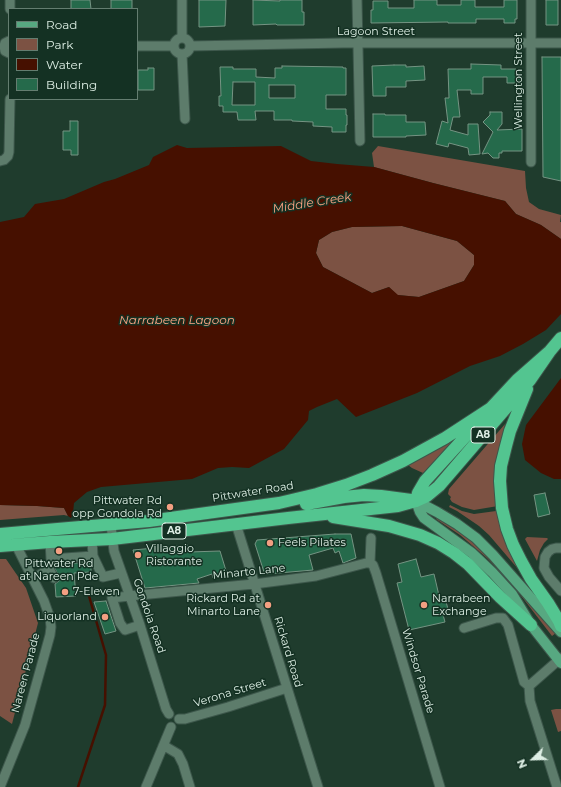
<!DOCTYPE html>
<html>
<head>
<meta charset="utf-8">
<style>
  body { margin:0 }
  #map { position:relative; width:561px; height:787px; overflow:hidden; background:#1f3c2d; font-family:Montserrat,sans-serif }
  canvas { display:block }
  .legend { position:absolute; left:8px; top:8px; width:130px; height:92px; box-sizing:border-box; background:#143123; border:1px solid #647d70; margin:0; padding:5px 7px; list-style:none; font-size:12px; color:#ddeee4 }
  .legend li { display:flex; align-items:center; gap:8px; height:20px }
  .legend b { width:20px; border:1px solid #647d70 }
  .north { position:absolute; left:513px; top:739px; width:40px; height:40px; -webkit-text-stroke:3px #143123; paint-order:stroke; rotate:247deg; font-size:11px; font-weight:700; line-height:16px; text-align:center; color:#ddeee4 }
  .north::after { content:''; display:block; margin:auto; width:14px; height:18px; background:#ddeee4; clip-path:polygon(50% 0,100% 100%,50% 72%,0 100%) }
</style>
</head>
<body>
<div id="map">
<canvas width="561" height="787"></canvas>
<ul class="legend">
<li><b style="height:5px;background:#57a881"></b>Road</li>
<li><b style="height:11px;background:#7c5243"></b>Park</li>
<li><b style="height:11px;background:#461000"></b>Water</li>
<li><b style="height:11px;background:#256a4b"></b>Building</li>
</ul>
<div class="north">N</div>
</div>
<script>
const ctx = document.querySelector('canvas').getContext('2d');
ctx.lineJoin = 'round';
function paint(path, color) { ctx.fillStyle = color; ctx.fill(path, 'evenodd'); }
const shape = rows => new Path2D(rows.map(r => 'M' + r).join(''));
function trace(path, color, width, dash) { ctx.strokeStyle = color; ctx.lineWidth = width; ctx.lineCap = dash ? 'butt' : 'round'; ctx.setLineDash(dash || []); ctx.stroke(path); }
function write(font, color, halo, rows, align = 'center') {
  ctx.font = font + ' Montserrat,sans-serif'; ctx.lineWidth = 3; ctx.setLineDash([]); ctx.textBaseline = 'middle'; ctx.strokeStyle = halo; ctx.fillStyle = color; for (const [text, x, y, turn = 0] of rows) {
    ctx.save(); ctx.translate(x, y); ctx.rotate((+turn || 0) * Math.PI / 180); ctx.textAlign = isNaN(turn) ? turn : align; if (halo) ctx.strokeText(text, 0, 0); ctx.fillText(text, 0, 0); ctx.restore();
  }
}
paint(shape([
  [378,146,525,171,526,188,529,202,539,209,561,215,560,222,561,222,561,239,541,225,516,214,505,201,433,183,374,167,372,153],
  [402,226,457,241,474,255,474,265,464,281,419,297,397,295,389,287,372,293,323,267,316,253,319,240,332,232,352,227],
  [505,424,499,456,498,506,474,510,462,507,452,502,450,499,451,497,448,494,449,489],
  [463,432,423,473,412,468,408,465,442,446],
  [0,505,37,506,64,508,68,516,64,515,0,520],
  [450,505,462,511,474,514,496,511,524,576,501,549,489,535,479,526,457,511,449,507],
  [438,517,451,524,477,544,556,633,552,636,522,597,503,574,487,558,460,535,436,519],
  [527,537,547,538,548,539,544,543,540,550,537,561,525,539],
  [0,559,6,559,26,588,38,623,12,724,0,716],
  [556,709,561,709,561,731,558,732,551,710]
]), '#7c5243');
paint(shape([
  [177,145,187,148,281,146,311,161,337,164,374,167,433,183,505,201,516,214,541,225,561,239,561,314,546,330,523,344,500,356,470,366,417,393,356,417,337,399,317,407,309,411,308,420,284,449,249,468,232,467,218,468,192,479,101,487,87,492,74,503,73,513,71,518,68,516,64,508,37,506,0,505,0,222,24,217,35,204,64,199,104,182,115,179,149,165,153,157],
  [402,226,457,241,474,255,474,265,464,281,419,297,398,295,389,287,372,293,323,267,316,253,319,240,332,232,352,227],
  [561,378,561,479,554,479,541,473,525,460,522,444,526,425]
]), '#461000');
trace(shape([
  [78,787,105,705,106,655,89,596]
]), '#461000', 2.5);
const building = shape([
  [71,0,90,0,91,9,71,9,71,0],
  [111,0,132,0,132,9,111,9,111,0],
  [199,0,226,0,225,26,199,27,199,0],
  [253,0,280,1,280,0,302,0,302,12,304,12,304,25,277,25,276,24,253,25,253,0],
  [414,0,437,0,437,5,461,5,461,0,475,0,475,7,504,7,504,0,517,0,517,19,515,19,515,23,504,23,504,19,476,19,476,23,448,23,448,22,371,23,371,10,373,10,373,1,388,1,388,8,414,8,414,0],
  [546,0,558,0,558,25,546,25,546,0],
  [542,57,561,57,561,181,543,177,542,57],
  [471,64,501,65,501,69,516,69,516,74,522,74,522,83,507,83,507,77,483,77,483,94,471,94,471,90,457,90,460,117,453,117,450,130,468,135,468,124,478,124,480,154,469,155,468,148,449,143,448,147,436,144,442,121,448,123,445,98,449,98,448,69,471,69,471,64],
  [394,65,406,65,406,67,424,66,425,80,406,81,406,87,386,87,386,96,373,96,372,66,394,65],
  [282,66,343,67,343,68,346,68,346,95,326,95,326,109,346,109,346,115,347,115,347,125,346,125,346,132,332,132,332,127,313,126,313,122,292,121,292,120,274,120,274,111,255,111,256,120,238,120,237,112,223,112,223,106,219,106,219,96,221,96,220,67,233,67,233,69,256,69,256,77,275,78,275,68,282,68,282,66],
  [233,82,255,82,255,105,232,105,233,82],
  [269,85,295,85,295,98,269,98,269,85],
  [148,68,154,68,154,90,138,90,138,70,148,70,148,68],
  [490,112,502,112,502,124,497,130,522,129,522,151,502,151,502,153,499,153,499,158,493,158,488,153,482,154,493,132,483,122,490,115,490,112],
  [373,114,385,114,385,115,406,115,406,122,425,122,426,135,406,136,406,137,373,137,373,114],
  [70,121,78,121,78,155,71,155,71,150,63,150,63,131,70,131,70,121],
  [545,493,550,514,538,517,534,495,545,493],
  [335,534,351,534,356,558,343,563,339,551,335,553,333,548,309,555,313,570,267,574,264,572,255,544,257,540,335,534],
  [187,545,189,552,220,551,227,574,213,578,212,574,197,579,199,583,145,588,133,550,187,545],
  [416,559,421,577,434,574,440,600,445,598,448,609,442,611,445,622,409,630,397,583,402,582,398,564,416,559],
  [89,562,91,566,91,572,74,573,76,596,56,597,55,584,59,581,60,578,53,565,89,562],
  [106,601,116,631,105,634,94,602,106,601]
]);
paint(building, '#256a4b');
trace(building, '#759483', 1);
const minor = shape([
  [10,0,10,9],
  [182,0,182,38],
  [357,0,360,141],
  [531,0,531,162],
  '174 46a8 8 0 1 1 16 0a8 8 0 1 1-16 0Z',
  [9,41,5,43,4,46,5,51,9,53],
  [137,46,174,46],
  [190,46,343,43,561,43],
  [182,54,185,119],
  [0,161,4,160,8,156,9,152,10,99],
  [236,524,318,787],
  [111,525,114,551,140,625,161,693,166,709,169,714],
  [92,540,93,556,103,577,121,573],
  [50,542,51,559,93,556],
  [561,548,556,548,552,549,548,552,545,557,544,568,549,577,561,591],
  [370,563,373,565,376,573,440,787],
  [370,563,371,538],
  [33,579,49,569,54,578],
  [140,625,125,630,120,623,112,598,129,596,254,584,316,576,366,563,370,563],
  [464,628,496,618,503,618,508,625,524,682,529,686,530,701,557,787],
  [529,686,561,658],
  [179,719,185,719,228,707,287,688],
  [163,746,168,748,178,754,183,764,190,787],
  [0,787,25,725,50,635,51,627,50,618,44,601,16,545],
  [146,787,171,727]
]);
const major = shape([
  [416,501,420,512,424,518,472,553,492,572,512,594,531,625,561,663],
  [416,501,437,512,457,524,476,538,493,555,561,632]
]);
const highway = shape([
  [527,389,510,431,506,446,501,466,500,481,502,508,507,529,513,545,521,561,531,579,548,603,559,621,561,626],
  [416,501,418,493,425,481,475,426,491,408,517,380,550,351,561,338],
  [306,504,344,497,364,495,381,496,411,500],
  [333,517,389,526,420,535,438,543,454,553,468,564,500,597,531,625],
  [0,534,149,521,279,503,317,494,346,485,372,475,403,461,445,438,491,408],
  [0,546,50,542,112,539,288,518,398,506,416,501,427,496,439,486,530,380,550,351]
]);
trace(minor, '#3d574b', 11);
trace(major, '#3d574b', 12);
trace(highway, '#3d574b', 14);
trace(minor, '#5d7c6b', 9);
trace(major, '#57a881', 10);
trace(highway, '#53c590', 12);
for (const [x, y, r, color] of [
  [170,507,4,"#f39f82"],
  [270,543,4,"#f39f82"],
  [59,551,4,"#f39f82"],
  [138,555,4,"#f39f82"],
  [65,592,4,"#f39f82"],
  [268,605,4,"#f39f82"],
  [424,605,4,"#f39f82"],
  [105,617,4,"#f39f82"]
]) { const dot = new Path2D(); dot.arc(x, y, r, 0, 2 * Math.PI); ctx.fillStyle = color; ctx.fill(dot); trace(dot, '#143123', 1.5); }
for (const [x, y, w] of [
  [483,435,24],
  [174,531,24]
]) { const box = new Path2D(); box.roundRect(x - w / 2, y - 8, w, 16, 3); ctx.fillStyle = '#143123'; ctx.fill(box); trace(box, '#ddeee4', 1); }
write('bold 10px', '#ddeee4', null, [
  ["A8",483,435],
  ["A8",174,531]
]);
write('11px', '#ddeee4', '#143123', [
  ["Lagoon Street",376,32],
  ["Wellington Street",519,81,-90],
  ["Pittwater Road",253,492,-9],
  ["Minarto Lane",249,572,-6],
  ["Gondola Road",149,616,71],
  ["Rickard Road",288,652,73],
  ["Windsor Parade",418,671,73],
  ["Nareen Parade",26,673,-75],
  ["Verona Street",230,693,-17]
]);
write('11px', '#ddeee4', '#143123', [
  ["Pittwater Rd",162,501,"right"],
  ["opp Gondola Rd",162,514,"right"],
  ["Feels Pilates",278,543],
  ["Villaggio",146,549],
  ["Ristorante",146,562],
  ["Pittwater Rd",59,564,"center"],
  ["at Nareen Pde",59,577,"center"],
  ["7-Eleven",73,592],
  ["Rickard Rd at",260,599,"right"],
  ["Minarto Lane",260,612,"right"],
  ["Narrabeen",432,599],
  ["Exchange",432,612],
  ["Liquorland",97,617,"right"]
], 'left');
write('italic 12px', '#fea484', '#143123', [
  ["Middle Creek",312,203,-9],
  ["Narrabeen Lagoon",177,320]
]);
</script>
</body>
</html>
